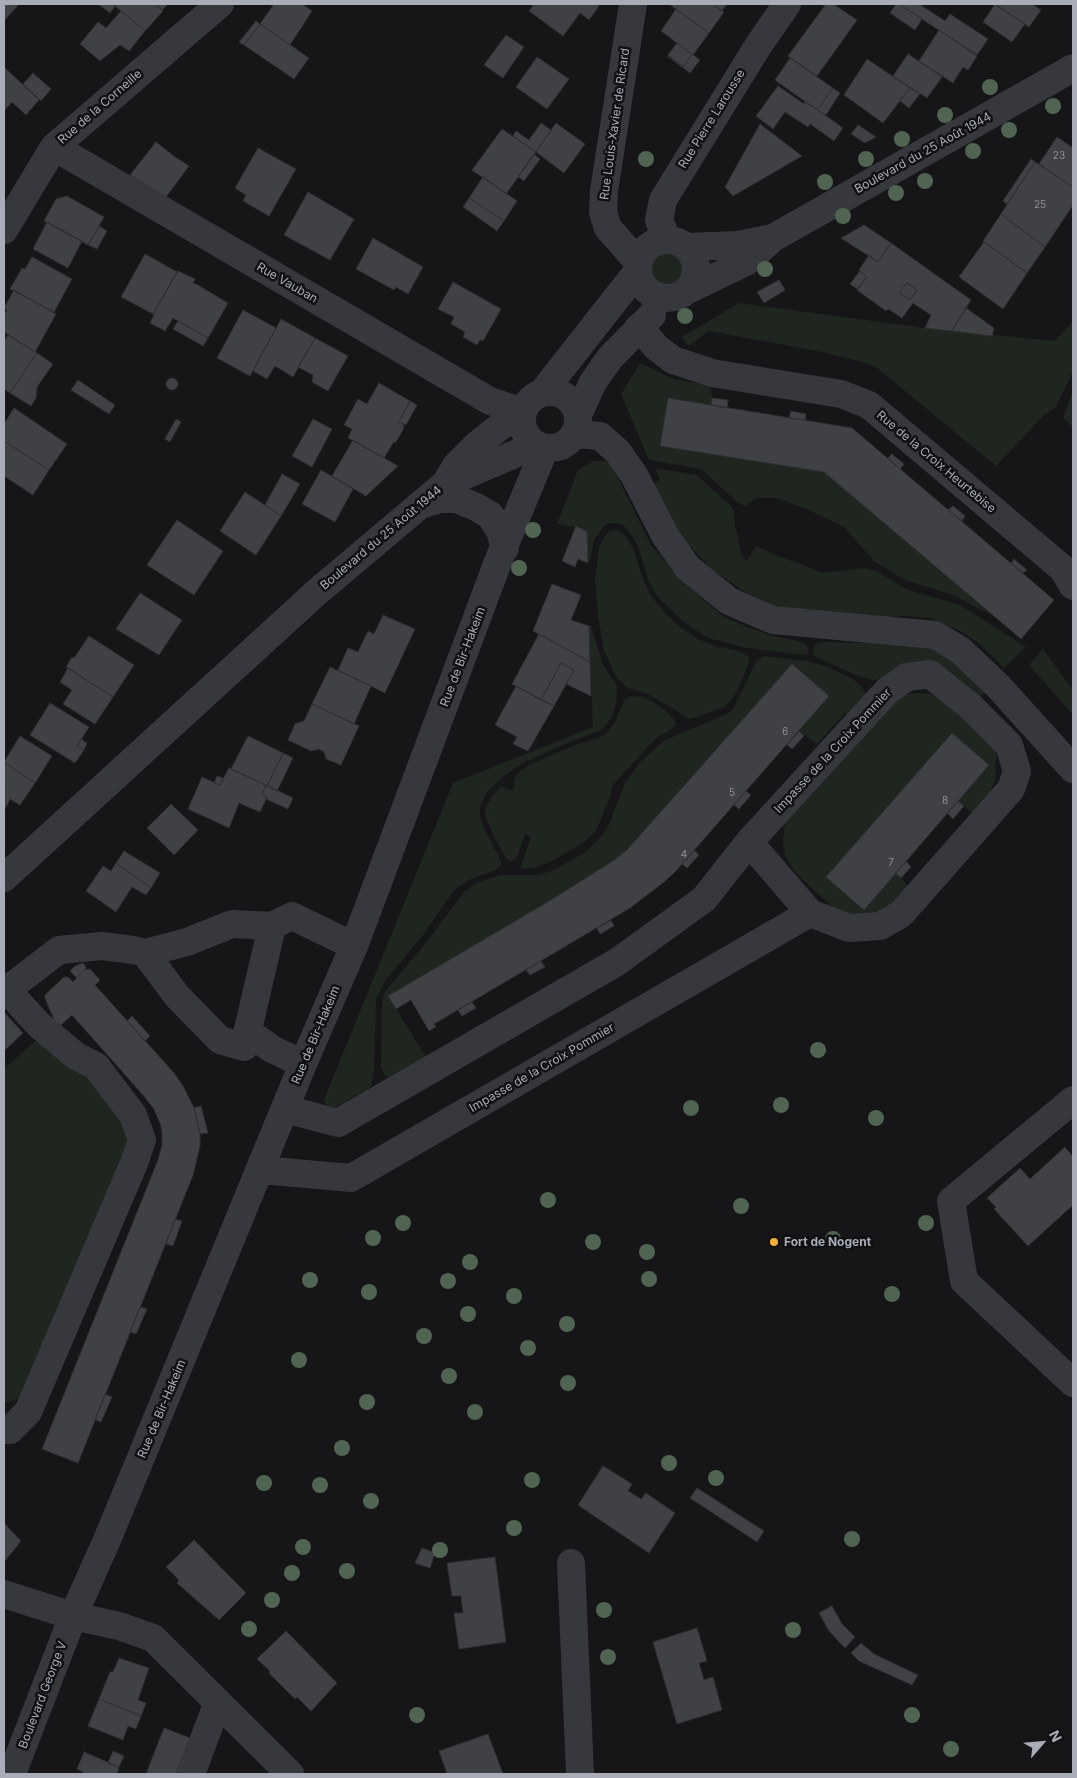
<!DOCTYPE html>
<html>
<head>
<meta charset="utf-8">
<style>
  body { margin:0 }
  #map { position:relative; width:1077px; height:1778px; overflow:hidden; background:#161618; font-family:Inter,sans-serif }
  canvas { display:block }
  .frame { position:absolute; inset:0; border:5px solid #a8adb8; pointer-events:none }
  .north { position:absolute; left:1017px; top:1718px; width:50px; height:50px; -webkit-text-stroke:4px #111113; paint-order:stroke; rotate:63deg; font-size:14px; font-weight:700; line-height:20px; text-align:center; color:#a8adb8 }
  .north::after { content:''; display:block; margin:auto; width:18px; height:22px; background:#a8adb8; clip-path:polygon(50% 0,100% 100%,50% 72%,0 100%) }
</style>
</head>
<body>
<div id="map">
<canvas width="1077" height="1778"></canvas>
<div class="frame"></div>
<div class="north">N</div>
</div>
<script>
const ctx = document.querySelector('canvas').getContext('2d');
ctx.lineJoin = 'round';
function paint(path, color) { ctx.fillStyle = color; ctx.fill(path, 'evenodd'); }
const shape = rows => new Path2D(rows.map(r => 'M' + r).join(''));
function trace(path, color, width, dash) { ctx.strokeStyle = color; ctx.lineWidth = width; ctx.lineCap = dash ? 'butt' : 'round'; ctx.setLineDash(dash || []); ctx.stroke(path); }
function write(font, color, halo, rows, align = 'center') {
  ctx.font = font + ' Inter,sans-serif'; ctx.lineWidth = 5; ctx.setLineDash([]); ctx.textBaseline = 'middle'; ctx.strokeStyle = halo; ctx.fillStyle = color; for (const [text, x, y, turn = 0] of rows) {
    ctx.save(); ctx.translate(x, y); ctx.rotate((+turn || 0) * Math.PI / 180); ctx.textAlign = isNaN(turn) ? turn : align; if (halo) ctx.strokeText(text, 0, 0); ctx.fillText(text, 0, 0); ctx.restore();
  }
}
paint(shape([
  [677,250,684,255,686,262,684,277,677,284,656,286,652,283,647,272,649,261,661,252],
  [739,303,925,328,1055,341,1073,321,1073,371,1056,407,1044,415,996,466,877,368,863,362,817,351,709,331,688,346,682,337],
  [640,363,674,379,711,386,712,398,711,405,668,398,661,446,824,472,993,616,953,595,905,580,874,561,844,527,807,509,776,498,757,498,745,506,738,503,701,469,649,460,621,394],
  [1073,391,1073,427,1063,418],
  [594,461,606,461,612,466,651,545,685,584,725,618,769,635,803,642,808,648,808,654,802,655,742,647,709,638,692,628,677,616,657,596,648,579,638,546,630,533,622,524,609,523,603,527,594,540,590,560,588,563,576,527,557,524,578,470],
  [658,469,697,475,732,507,734,511,735,525,741,553,746,562,756,546,780,557,804,565,821,573,864,568,876,571,908,590,960,605,1026,647,1004,668,979,643,958,630,931,618,904,616,857,619,773,606,742,590,713,570,686,542,670,517,654,483,660,480,656,471],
  [618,530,625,535,633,548,643,579,651,596,668,616,680,627,698,639,717,647,739,651,749,657,749,663,735,695,725,707,690,719,648,694,628,688,622,683,615,675,604,650,598,616,595,580,599,547,605,536,609,531],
  [589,626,591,626,603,665,617,686,616,703,612,716,604,728,599,731,565,744,521,764,505,775,487,792,480,807,480,816,483,826,501,861,501,865,498,869,471,879,455,889,423,935,386,980,376,999,374,1071,371,1087,334,1108,328,1107,324,1100,453,783,593,727],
  [818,642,890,643,937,649,970,674,986,692,976,700,960,688,882,679,872,680,861,677,815,657,813,648],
  [1043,649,1073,690,1073,715,1029,665],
  [764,656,808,661,828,667,853,679,860,685,867,695,848,716,845,713,817,744,799,731,829,696,792,664,627,850,613,861,546,903,388,996,426,1057,389,1077,384,1075,381,1066,382,1000,386,990,427,942,464,892,476,883,500,875,539,875,554,870,585,852,598,840,608,827,625,783,639,763,665,740,727,714,733,709,757,660],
  [919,693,931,694,943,699,992,743,997,755,995,763,996,778,990,792,972,813,958,801,988,765,952,733,827,876,896,873,909,887,892,904,873,917,853,916,837,911,804,881,793,869,785,855,783,840,785,824,793,808,868,723,905,694],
  [631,696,642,697,653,702,666,711,674,719,676,725,669,731,657,737,613,785,610,796,596,831,584,842,554,860,535,868,520,869,531,837,525,834,516,860,510,861,506,858,497,843,486,818,485,809,492,796,500,788,505,787,512,791,515,785,514,784,515,777,519,772,531,764,575,745,599,738,607,733,615,722,625,699],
  [37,1039,50,1053,79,1067,123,1117,130,1139,26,1396,4,1403,4,1069]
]), '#1e261f');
const building = shape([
  [4,4,19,4,4,21,4,4],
  [98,4,113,4,115,6,110,13,98,4],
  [118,4,155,4,163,11,145,31,115,6,118,4],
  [155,4,168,4,162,10,155,4],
  [274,4,302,4,312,11,290,45,260,24,274,4],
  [534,4,596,4,599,6,589,20,580,13,563,36,529,11,534,4],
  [669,4,713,4,724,12,709,33,669,4],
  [713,4,727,4,722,11,713,4],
  [826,4,833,4,857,20,817,76,788,56,826,4],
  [896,4,899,4,922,19,915,30,890,13,896,4],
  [899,4,919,4,945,21,950,14,988,39,977,55,899,4],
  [994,4,1032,4,1041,10,1029,27,994,4],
  [995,4,1025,24,1012,42,983,22,995,4],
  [676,9,709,33,693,55,661,31,676,9],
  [121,11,145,31,129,51,120,45,100,61,80,44,98,22,106,28,121,11],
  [256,21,260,24,244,45,239,42,256,21],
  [260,24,309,58,294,79,244,45,260,24],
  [939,30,977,56,968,70,963,67,953,83,919,61,939,30],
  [506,35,524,47,503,78,484,65,506,35],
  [677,43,692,54,683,67,668,55,677,43],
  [692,54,700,60,690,73,667,56,683,67,692,54],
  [908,54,942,77,927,98,893,76,908,54],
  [537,57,569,79,547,109,516,87,537,57],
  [790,58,833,88,817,110,775,80,790,58],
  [867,59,910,88,883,123,844,95,867,59],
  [4,67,39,100,26,115,12,102,4,111,4,67],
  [33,73,51,89,41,101,23,84,33,73],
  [778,86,804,104,805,101,843,128,834,141,810,124,808,127,785,112,773,129,756,116,778,86],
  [833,88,840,93,826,115,817,110,833,88],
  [910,88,920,94,909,108,900,101,910,88],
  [541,123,551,130,536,152,513,136,516,131,529,140,541,123],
  [556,123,585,144,564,173,536,152,556,123],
  [760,124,802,156,733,196,725,187,760,124],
  [858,125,876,137,865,143,851,134,858,125],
  [502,129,536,152,506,194,472,170,502,129],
  [1057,137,1073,148,1073,187,1039,164,1057,137],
  [156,142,175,157,189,166,166,197,130,175,156,142],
  [258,148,296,169,269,216,243,201,246,195,235,188,258,148],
  [534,154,540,159,524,181,518,177,534,154],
  [1031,159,1035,162,1007,204,1003,201,1031,159],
  [1035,162,1073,187,1073,205,1045,247,1001,214,1035,162],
  [483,177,517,201,504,221,469,198,483,177],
  [308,192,354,219,330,260,284,235,308,192],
  [67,196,104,217,88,245,44,221,56,199,67,196],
  [469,198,504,221,497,231,463,207,469,198],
  [1001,214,1045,247,1027,273,983,241,1001,214],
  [47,222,82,241,68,268,33,249,47,222],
  [864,225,891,243,878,262,841,238,864,225],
  [99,226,107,231,97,249,88,245,99,226],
  [373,238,423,267,408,294,396,287,394,290,356,269,373,238],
  [984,242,1027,273,1003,309,959,277,984,242],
  [891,243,971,300,952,331,925,328,931,315,913,303,902,318,888,309,886,311,857,290,867,277,859,270,869,255,878,262,891,243],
  [907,283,917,290,910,300,899,293,907,283],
  [145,254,177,272,153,314,121,297,145,254],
  [32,257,72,279,54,312,10,289,22,268,25,269,32,257],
  [178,271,195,279,193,283,196,284,228,303,208,338,173,318,165,331,150,323,154,315,153,314,178,271],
  [860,271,867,277,857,289,850,284,860,271],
  [779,280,785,290,764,303,757,292,779,280],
  [453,282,501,309,483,341,480,340,477,345,463,337,465,332,451,324,454,317,438,309,453,282],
  [907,283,917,290,910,300,899,293,907,283],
  [14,290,56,314,35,352,4,332,4,315,7,310,4,308,14,290],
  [966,308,994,328,992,336,952,331,966,308],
  [243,310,276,328,250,376,217,358,243,310],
  [281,319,315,338,293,377,275,366,267,379,253,371,281,319],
  [178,321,208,338,203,346,173,329,178,321],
  [8,335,37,353,10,393,4,389,4,341,8,335],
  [315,338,348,356,328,391,312,382,313,375,298,367,315,338],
  [37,353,53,364,37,387,36,398,31,406,10,393,37,353],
  '166 384a6 6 0 1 1 12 0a6 6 0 1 1-12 0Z',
  [78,380,115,405,109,414,71,390,78,380],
  [379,383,410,401,399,422,403,424,404,428,396,442,393,443,384,458,348,438,352,429,344,425,358,399,367,404,379,383],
  [668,398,852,428,1054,600,1021,639,824,472,660,446,668,398],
  [712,398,728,400,727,408,711,405,712,398],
  [410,401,417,405,406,425,399,422,410,401],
  [14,408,67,444,49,470,4,441,4,424,14,408],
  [791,411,806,414,805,420,789,418,791,411],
  [176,419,181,422,170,442,165,439,176,419],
  [313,419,332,429,312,467,292,456,313,419],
  [353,440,398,466,366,496,332,476,353,440],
  [4,441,49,470,33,495,4,476,4,441],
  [892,454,904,464,900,469,888,458,892,454],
  [321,470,353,489,335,522,302,504,321,470],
  [282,474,300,484,281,516,265,505,282,474],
  [245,492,281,516,256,555,220,531,245,492],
  [953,506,965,516,962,521,948,510,953,506],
  [177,520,223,551,194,595,147,565,177,520],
  [576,526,587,532,588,563,578,559,575,567,562,561,576,526],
  [1014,559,1027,570,1023,573,1011,563,1014,559],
  [552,584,581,595,571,620,589,626,590,662,533,631,552,584],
  [140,593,182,620,159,655,116,629,140,593],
  [383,615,415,629,385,693,338,670,348,648,358,652,368,631,374,634,383,615],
  [539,634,590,662,591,696,566,684,574,670,561,663,541,700,512,684,539,634],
  [89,636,134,665,113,697,66,667,72,657,74,658,89,636],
  [561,663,574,670,554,706,541,700,561,663],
  [792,664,829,696,675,872,664,882,630,908,434,1024,436,1027,429,1031,411,1000,396,1009,388,996,546,903,613,861,627,850,792,664],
  [330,667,371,686,354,724,312,704,330,667],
  [68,668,113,697,95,724,63,704,72,690,60,682,68,668],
  [516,686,554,706,528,751,513,744,517,737,495,725,516,686],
  [50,703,89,727,77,746,84,750,75,763,30,735,50,703],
  [312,704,359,726,341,765,326,759,324,752,319,749,311,751,288,740,295,724,304,721,312,704],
  [799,731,804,736,792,749,787,745,799,731],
  [952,733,989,765,864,910,826,877,952,733],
  [20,736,52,756,35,783,4,762,20,736],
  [248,736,283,753,267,786,231,769,248,736],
  [81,739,87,743,84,750,77,746,81,739],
  [283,753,293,758,277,791,267,786,283,753],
  [4,762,35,783,20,805,10,799,5,809,4,762],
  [229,768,266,785,262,794,267,797,260,812,239,803,229,828,188,809,202,777,220,785,229,768],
  [217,776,223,778,220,785,214,783,217,776],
  [266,785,293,798,288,809,266,799,267,797,262,794,266,785],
  [746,791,751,795,739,809,734,805,746,791],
  [958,801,964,806,953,819,947,813,958,801],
  [171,804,198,830,174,855,147,828,171,804],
  [694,850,699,855,687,868,682,864,694,850],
  [124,851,160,873,151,888,116,863,124,851],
  [906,861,911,867,901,878,896,873,906,861],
  [116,863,151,888,146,895,132,887,116,912,86,891,103,866,111,871,116,863],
  [611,920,614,926,600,934,597,928,611,920],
  [541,961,545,967,530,975,526,970,541,961],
  [83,963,86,967,85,970,77,978,70,971,75,966,83,963],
  [90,969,100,980,95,985,174,1073,183,1086,194,1108,200,1134,200,1146,193,1175,78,1463,42,1449,158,1160,162,1145,162,1134,161,1126,154,1109,143,1095,72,1015,61,1025,59,1026,55,1022,45,998,45,995,64,977,68,977,73,982,85,970,90,969],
  [472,1002,476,1008,462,1016,458,1010,472,1002],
  [4,1012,23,1033,4,1051,4,1012],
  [132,1016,150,1036,145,1041,127,1021,132,1016],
  [201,1106,208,1133,200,1134,194,1108,201,1106],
  [1065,1147,1073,1157,1073,1205,1028,1246,994,1209,996,1207,987,1198,1020,1168,1030,1179,1065,1147],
  [175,1219,182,1221,173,1246,166,1244,175,1219],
  [140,1307,147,1309,136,1334,130,1332,140,1307],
  [105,1394,112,1397,101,1422,95,1420,105,1394],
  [603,1466,632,1484,628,1491,641,1499,646,1493,675,1513,649,1553,578,1505,603,1466],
  [697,1488,764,1531,757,1542,690,1498,697,1488],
  [4,1523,21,1541,4,1562,4,1523],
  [194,1540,246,1593,219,1620,177,1583,179,1580,166,1567,194,1540],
  [422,1548,435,1553,430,1568,415,1563,422,1548],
  [495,1557,506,1642,459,1649,454,1613,463,1613,461,1596,452,1596,447,1563,495,1557],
  [832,1606,842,1624,855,1637,845,1648,829,1631,819,1613,832,1606],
  [697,1628,707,1661,699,1663,704,1680,713,1677,722,1710,677,1724,653,1642,697,1628],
  [286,1631,337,1683,311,1711,297,1697,295,1699,269,1673,270,1671,257,1659,286,1631],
  [861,1643,874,1654,918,1675,912,1685,859,1661,851,1653,861,1643],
  [119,1658,149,1668,138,1700,146,1703,141,1716,99,1699,110,1672,113,1672,119,1658],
  [99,1699,141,1716,136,1729,128,1726,123,1740,88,1726,99,1699],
  [164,1728,190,1738,176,1774,146,1774,164,1728],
  [488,1734,503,1774,447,1774,439,1751,488,1734],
  [113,1751,124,1756,119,1767,108,1763,113,1751],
  [84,1752,119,1767,117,1774,82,1774,83,1772,77,1769,84,1752]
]);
paint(building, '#404145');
trace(building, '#303034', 1);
trace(shape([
  [633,4,604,191,603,213,608,228,638,262],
  [54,147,490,401,523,412],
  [4,230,54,147,220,4],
  [667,239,659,220,663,200,758,46,787,4],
  '638 269a29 29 0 1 1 58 0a29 29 0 1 1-58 0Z',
  [686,247,738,245,773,238],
  [688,290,746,262,773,238,1073,68],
  [639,327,656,347,673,360,712,373,841,394,869,405,1063,569,1073,586],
  '522 420a28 28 0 1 1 56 0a28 28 0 1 1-56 0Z',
  [542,393,637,272],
  [578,415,593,382,610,358,652,315],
  [575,434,600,436,618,452,634,475,666,537,688,568,729,601,773,620,935,635,960,650,998,686,1073,769],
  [447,481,456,466,478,444,502,425,522,417],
  [423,504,440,499,457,499,476,507,490,515,500,531,505,548],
  [4,878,317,592,445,484,536,445],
  [272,926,292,916,354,946],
  [4,987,39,1025,76,1056,96,1066,133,1115,142,1140,134,1163,28,1412,10,1430,4,1430],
  [7,990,59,950,102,946,133,950,145,953,177,996,220,1040,244,1047,272,926,232,924,187,942,145,953],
  [248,1032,272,1049,303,1064],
  [1073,1100,951,1201,964,1281,1073,1383],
  [285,1109,338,1123,617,962,704,899,749,842,887,691,907,677,930,674,971,707,1009,745,1017,771,1011,789,901,914,880,926,849,928,810,913,749,842],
  [261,1170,351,1178,810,913],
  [571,1563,580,1774],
  [4,1594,73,1616,119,1626,153,1638,290,1774],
  [12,1774,73,1616,107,1540,303,1064,354,946,499,559,545,448],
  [191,1774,218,1702]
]), '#37383d', 28);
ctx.fillStyle = '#506452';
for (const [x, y] of [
  [990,87],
  [1053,106],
  [945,115],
  [1009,130],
  [902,139],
  [973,151],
  [646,159],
  [866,159],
  [925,181],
  [825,182],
  [896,193],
  [843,216],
  [765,269],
  [685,316],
  [533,530],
  [519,568],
  [818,1050],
  [781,1105],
  [691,1108],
  [876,1118],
  [548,1200],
  [741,1206],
  [403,1223],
  [926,1223],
  [373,1238],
  [833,1239],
  [593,1242],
  [647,1252],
  [470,1262],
  [649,1279],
  [310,1280],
  [448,1281],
  [369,1292],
  [892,1294],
  [514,1296],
  [468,1314],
  [567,1324],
  [424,1336],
  [528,1348],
  [299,1360],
  [449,1376],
  [568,1383],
  [367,1402],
  [475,1412],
  [342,1448],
  [669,1463],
  [716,1478],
  [532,1480],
  [264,1483],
  [320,1485],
  [371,1501],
  [514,1528],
  [852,1539],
  [303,1547],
  [440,1550],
  [347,1571],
  [292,1573],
  [272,1600],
  [604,1610],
  [249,1629],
  [793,1630],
  [608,1657],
  [417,1715],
  [912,1715],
  [951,1749]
]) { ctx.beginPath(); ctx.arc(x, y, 8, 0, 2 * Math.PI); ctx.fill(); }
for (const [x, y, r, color] of [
  [774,1242,5,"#f2b134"]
]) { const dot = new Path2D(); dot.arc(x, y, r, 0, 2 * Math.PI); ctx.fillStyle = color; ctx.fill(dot); trace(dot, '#111113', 2); }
write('10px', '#8e929b', null, [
  ["23",1059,156],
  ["25",1040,205],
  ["6",785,732],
  ["5",732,793],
  ["8",945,801],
  ["4",684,855],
  ["7",891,863]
]);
write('12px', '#a8adb8', '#111113', [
  ["Rue de la Corneille",100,107,-41],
  ["Rue Pierre Larousse",712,119,-58],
  ["Rue Louis-Xavier de Ricard",615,124,-82],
  ["Boulevard du 25 Août 1944",923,153,-29],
  ["Rue Vauban",287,283,30],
  ["Rue de la Croix Heurtebise",936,462,40],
  ["Boulevard du 25 Août 1944",381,538,-40],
  ["Rue de Bir-Hakeim",463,657,-69],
  ["Impasse de la Croix Pommier",833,751,-47],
  ["Rue de Bir-Hakeim",316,1035,-67],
  ["Impasse de la Croix Pommier",542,1068,-30],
  ["Rue de Bir-Hakeim",162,1409,-67],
  ["Boulevard George V",43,1695,-69]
]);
write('bold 12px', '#a8adb8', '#111113', [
  ["Fort de Nogent",784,1242]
], 'left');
</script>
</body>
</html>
